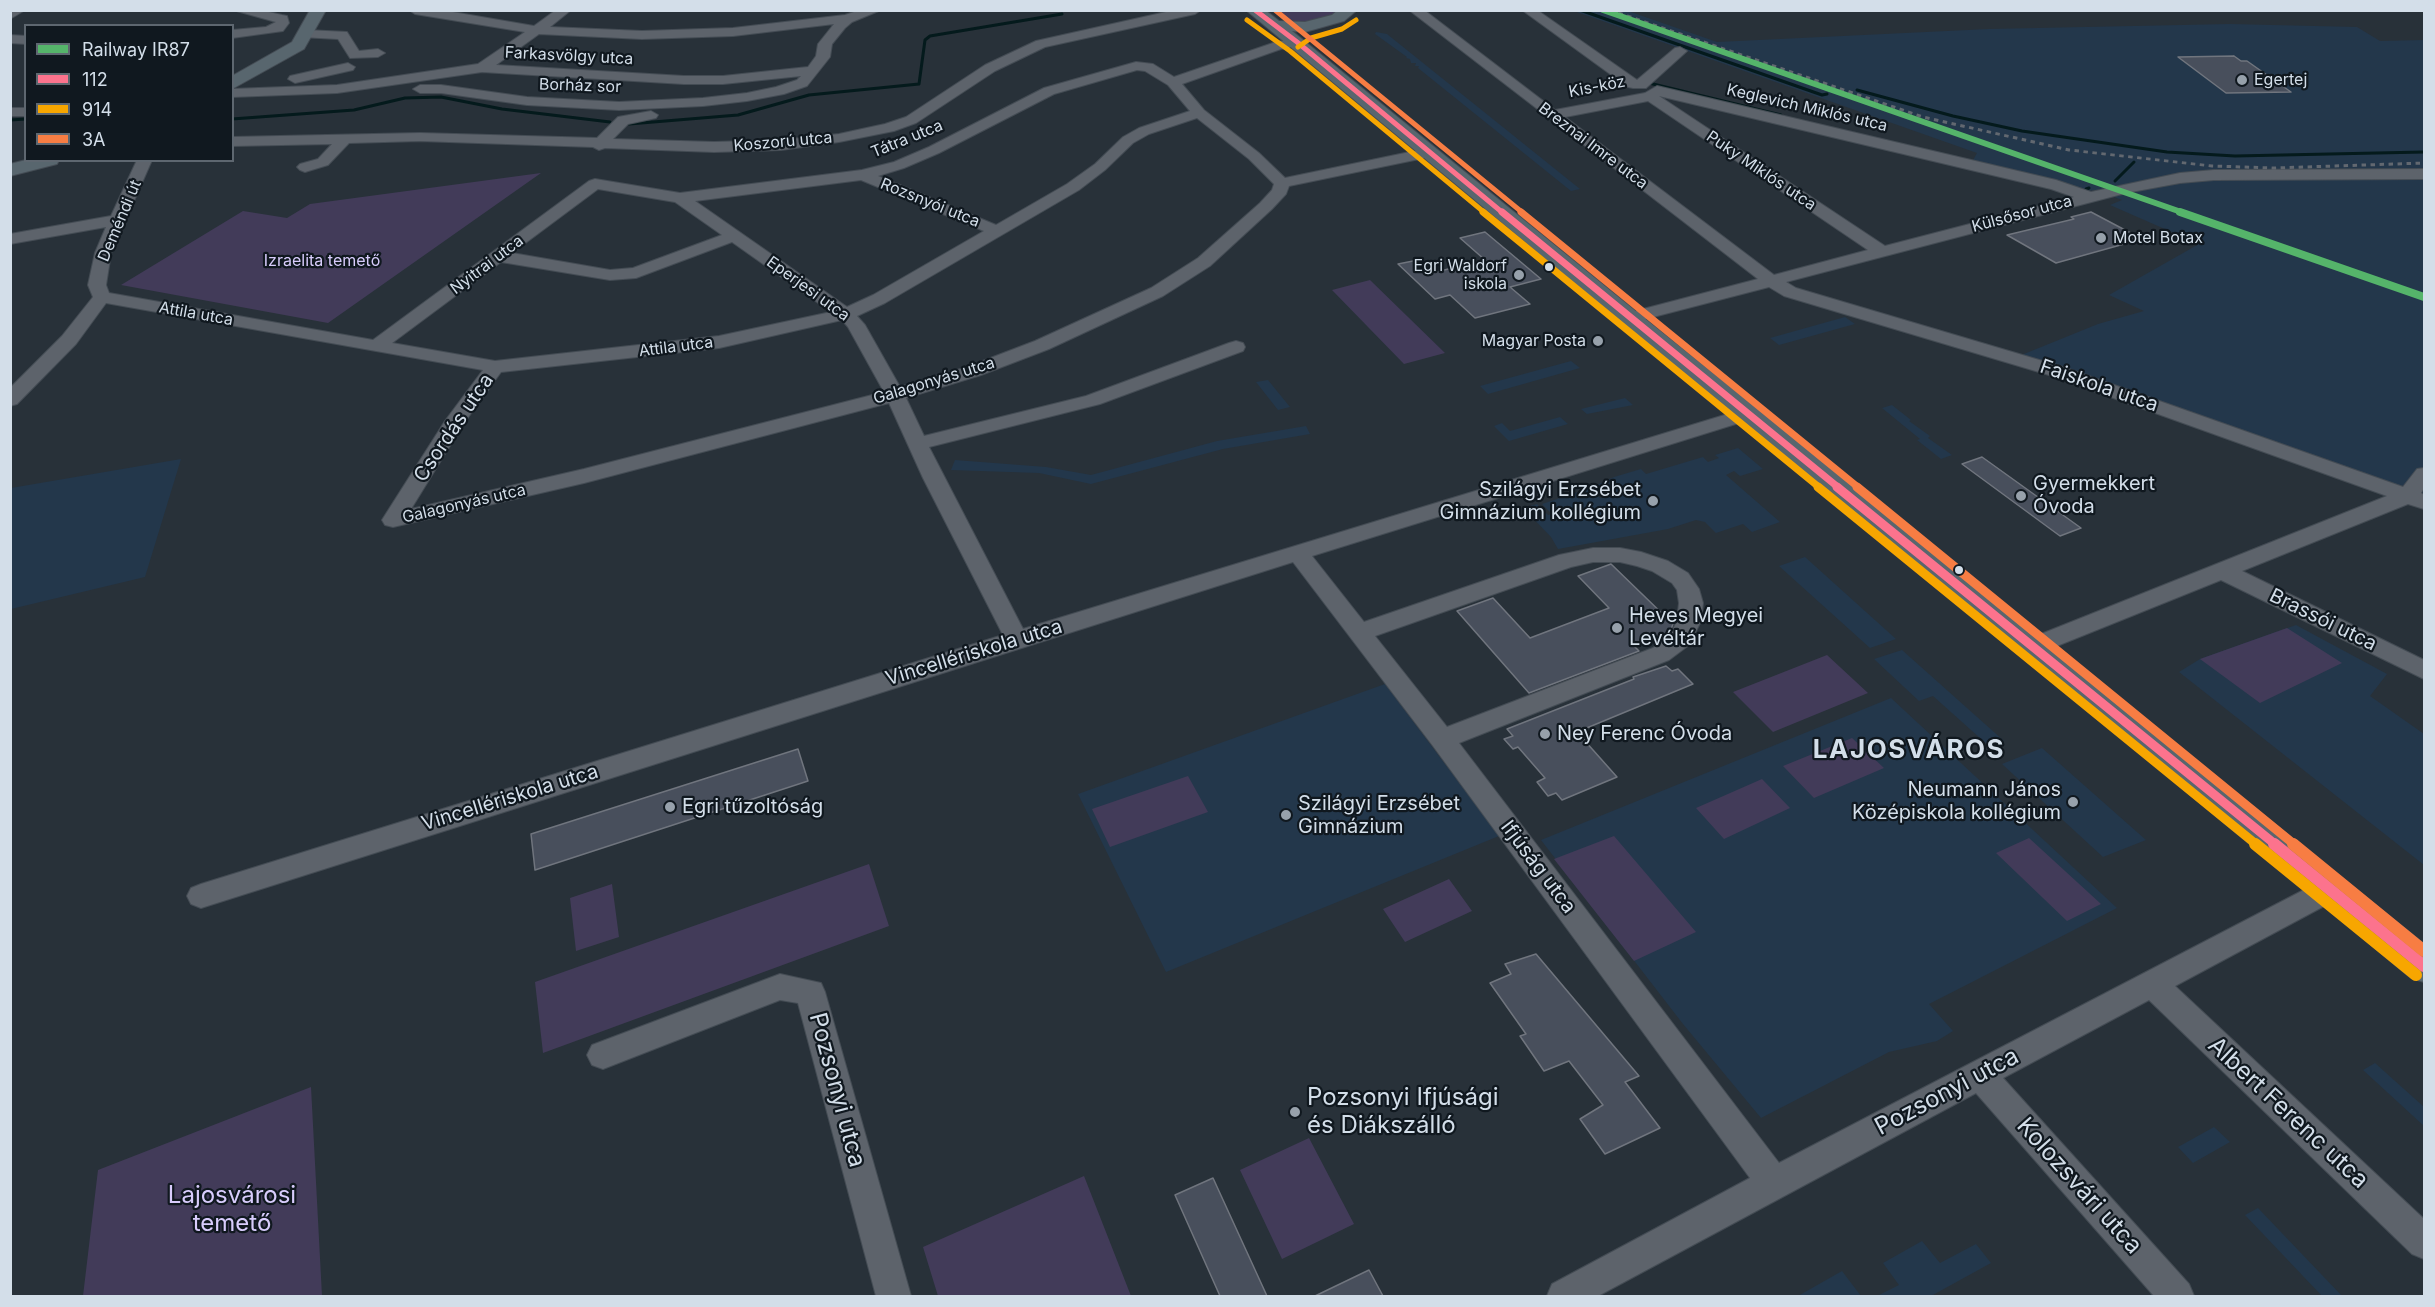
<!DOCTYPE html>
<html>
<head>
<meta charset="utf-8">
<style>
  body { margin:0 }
  #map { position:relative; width:2435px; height:1307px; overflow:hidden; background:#283139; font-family:Inter,sans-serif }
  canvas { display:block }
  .frame { position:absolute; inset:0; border:12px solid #d3dee9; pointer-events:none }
  .legend { position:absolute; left:24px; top:24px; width:210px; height:138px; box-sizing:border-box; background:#10181f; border:2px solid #5e6770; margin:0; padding:8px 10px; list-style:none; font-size:18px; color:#d3dee9 }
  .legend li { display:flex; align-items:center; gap:12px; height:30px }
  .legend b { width:30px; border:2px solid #5e6770 }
</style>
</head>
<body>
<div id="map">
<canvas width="2435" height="1307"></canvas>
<div class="frame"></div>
<ul class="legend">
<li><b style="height:8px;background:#55b46a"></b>Railway IR87</li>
<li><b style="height:8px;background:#fc738d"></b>112</li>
<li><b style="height:8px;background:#f7a600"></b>914</li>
<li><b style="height:8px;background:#f77d43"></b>3A</li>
</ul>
</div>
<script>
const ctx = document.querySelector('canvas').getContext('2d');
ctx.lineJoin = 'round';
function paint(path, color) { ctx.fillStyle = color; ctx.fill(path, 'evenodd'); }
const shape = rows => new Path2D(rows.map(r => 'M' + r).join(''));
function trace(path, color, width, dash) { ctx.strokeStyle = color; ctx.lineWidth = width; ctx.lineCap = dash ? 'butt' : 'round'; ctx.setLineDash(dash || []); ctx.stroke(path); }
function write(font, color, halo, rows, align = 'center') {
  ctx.font = font + ' Inter,sans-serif'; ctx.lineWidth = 4.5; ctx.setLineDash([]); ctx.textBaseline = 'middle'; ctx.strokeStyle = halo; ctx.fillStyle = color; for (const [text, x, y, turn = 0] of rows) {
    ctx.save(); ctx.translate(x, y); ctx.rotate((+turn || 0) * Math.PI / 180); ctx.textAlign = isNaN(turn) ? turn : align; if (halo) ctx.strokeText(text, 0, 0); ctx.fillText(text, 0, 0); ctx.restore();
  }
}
paint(shape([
  [1574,11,1628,11,1717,42,1989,29,2230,24,2357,27,2380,41,2424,40,2424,498,2237,430,2019,356,2098,324,2144,311,2109,295,2199,244,2110,205,2122,200,2096,190,2088,191,1972,162,1977,153],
  [1376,32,1387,34,1580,189,1571,191,1418,68,1419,66,1415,66,1416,63,1411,63,1410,59,1406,58,1407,57,1375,34],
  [1845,317,1855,324,1779,345,1770,338],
  [1571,361,1580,368,1488,394,1480,386],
  [1268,380,1290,407,1278,410,1256,382],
  [1625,398,1633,405,1587,414,1581,409],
  [1892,405,1911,420,1909,421,1930,436,1928,438,1952,455,1941,459,1917,440,1920,439,1882,408],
  [1560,417,1568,424,1509,441,1494,426,1502,423,1510,431],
  [1306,426,1310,434,1223,449,1091,484,1039,473,951,470,955,460,1046,467,1091,475,1217,441],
  [1738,448,1763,469,1740,476,1734,471,1726,475,1780,522,1752,532,1743,524,1716,533,1705,522,1696,520,1668,529,1558,549,1551,537,1523,508,1537,504,1548,515,1552,514,1542,504,1590,488,1600,498,1603,498,1593,487,1614,477,1641,469,1646,474,1703,457,1708,462,1719,458,1715,455],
  [181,459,145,577,11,609,11,488],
  [1805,557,1896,639,1870,648,1779,566],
  [2296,625,2387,674,2370,696,2424,734,2424,865,2179,672,2200,659],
  [1902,650,2004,741,1990,747,1933,696,1919,701,1874,659],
  [1385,684,1499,836,1166,972,1078,794],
  [1891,698,2117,908,1929,1004,1953,1031,1937,1041,1889,1052,1761,1118,1683,1024,1541,840],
  [2042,748,2146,840,2103,857,2002,764],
  [2375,1063,2424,1107,2424,1126,2363,1070],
  [2214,1127,2230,1142,2193,1163,2178,1147],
  [2258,1208,2342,1296,2322,1296,2245,1215],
  [1922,1241,1940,1263,1976,1244,1991,1263,1931,1296,1877,1296,1899,1285,1883,1263],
  [1842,1271,1861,1296,1798,1296]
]), '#23374b');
paint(shape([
  [1340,10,1342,13,1304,25,1294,24,1280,11],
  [541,173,328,323,121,285,243,211,287,218,310,204],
  [1370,280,1445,353,1404,364,1332,290],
  [2287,628,2342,663,2260,703,2200,659],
  [1827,655,1868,693,1773,732,1733,692],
  [1852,738,1884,768,1814,798,1783,766],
  [1188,776,1208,812,1110,847,1092,809],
  [1762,779,1790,808,1724,839,1696,808],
  [1614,836,1696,932,1634,961,1554,859],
  [2029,838,2101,904,2067,921,1996,853],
  [869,864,889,926,543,1053,535,982],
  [1449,879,1472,911,1405,942,1383,909],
  [612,884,619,937,576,951,570,898],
  [311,1087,322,1296,83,1296,98,1170],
  [1309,1138,1354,1224,1282,1259,1240,1170],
  [1084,1176,1131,1296,938,1296,923,1247]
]), '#423b59');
trace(shape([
  [1580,10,1822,95,1827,94],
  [1649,83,1781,115],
  [1857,90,1953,116,2022,131,2167,152,2235,156,2424,152],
  [232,119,354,110,405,98,441,97,502,109,610,122],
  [10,120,26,119],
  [629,124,738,115,809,95,919,84,925,40,930,36,1062,14],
  [2115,181,2134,162],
  [2086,189,2089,188]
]), '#041a1c', 3);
const building = shape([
  [2234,56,2241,61,2247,61,2291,92,2226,93,2178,57,2234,56],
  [2091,212,2142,239,2056,263,2007,235,2074,219,2071,217,2091,212],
  [1485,232,1541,279,1510,287,1530,304,1475,318,1450,295,1435,299,1398,264,1418,260,1432,273,1485,260,1460,238,1485,232],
  [1982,457,2081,528,2060,536,1962,464,1982,457],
  [1611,564,1673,624,1670,632,1634,646,1639,651,1529,693,1457,611,1493,598,1530,638,1609,608,1578,576,1611,564],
  [1666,666,1672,671,1678,669,1693,684,1577,732,1617,777,1562,800,1556,793,1548,796,1537,782,1545,778,1518,747,1513,749,1504,739,1513,736,1507,729,1634,679,1633,677,1666,666],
  [798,749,808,781,535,870,531,834,798,749],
  [1536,954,1639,1076,1625,1082,1660,1128,1605,1154,1580,1119,1603,1105,1569,1061,1544,1071,1520,1036,1526,1034,1490,983,1511,974,1505,964,1536,954],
  [1213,1178,1267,1296,1220,1296,1175,1195,1213,1178],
  [1369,1270,1383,1296,1315,1296,1369,1270]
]);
paint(building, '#484f5c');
trace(building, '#70757e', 1.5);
const minor = shape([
  [10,10,25,10,10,19,10,10],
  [233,10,260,10,282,15,287,16,289,23,283,31,232,38,232,30,266,27,276,22,233,10],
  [409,10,441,10,534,26,556,10,571,10,550,27,642,31,733,28,845,15,860,10,881,10,852,22,845,28,832,44,830,57,807,86,784,94,747,101,703,106,619,110,527,105,441,93,420,93,413,89,420,85,441,85,527,97,619,102,703,98,747,93,776,87,797,80,801,76,723,84,684,84,482,72,337,93,232,97,232,89,337,85,478,64,525,32,415,14,409,10],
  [834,24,818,44,816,56,808,67,723,76,684,76,496,65,539,34,642,39,733,36,834,24],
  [1175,10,1201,10,1195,14,1045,47,995,71,916,123,894,131,839,142,781,150,714,152,605,148,599,150,593,147,420,141,349,143,328,165,305,172,300,170,297,167,300,164,318,159,332,144,232,146,232,137,420,133,597,138,618,117,651,111,658,115,656,118,628,124,613,139,714,142,781,140,839,134,885,124,906,117,985,65,1036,41,1175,10],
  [1409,10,1424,10,1555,110,1645,93,1657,86,2056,180,2091,192,2180,173,2214,170,2424,169,2424,179,2214,180,2180,183,2126,193,1786,282,1796,288,2063,367,2403,487,2417,469,2424,468,2424,488,2421,493,2424,495,2424,509,2408,504,2242,571,2424,660,2424,679,2221,580,2042,652,2034,655,2026,652,2022,646,2026,640,2387,496,2049,375,1784,296,1769,287,1630,323,1624,322,1621,318,1624,314,1758,279,1409,10],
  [1659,96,2051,189,2074,197,1885,246,1659,96],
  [1648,101,1868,250,1774,275,1565,117,1648,101],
  [1522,10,1537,10,1637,80,1675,48,1680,47,1687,51,1646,88,1633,88,1628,87,1522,10],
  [306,30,347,32,359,51,378,49,385,53,378,57,350,58,338,39,301,37,299,34,306,30],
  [10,35,26,36,26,44,10,43,10,35],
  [1297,38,1304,42,1302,45,1281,49,1182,84,1204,110,1259,153,1285,178,1429,148,1437,153,1434,156,1289,186,1286,194,1272,209,1210,266,1163,296,1049,349,981,375,906,398,924,436,1086,396,1229,343,1236,341,1243,343,1245,347,1243,351,1100,404,929,447,1023,629,1741,410,1755,410,1758,414,1755,418,1312,556,1364,622,1559,555,1593,548,1620,548,1641,552,1668,561,1688,573,1699,589,1703,603,1701,621,1689,645,1669,660,1459,743,1779,1163,2321,881,2331,877,2341,881,2345,889,2341,897,2175,986,2424,1219,2424,1259,2412,1254,2149,1000,2003,1078,2189,1284,2194,1296,2154,1296,1976,1093,1598,1296,1547,1296,1552,1284,1750,1178,1433,746,1293,562,201,908,191,904,187,896,191,888,201,884,1003,635,923,478,889,403,584,483,393,527,385,525,382,520,445,421,483,370,106,303,76,344,17,404,10,406,10,388,62,336,93,297,88,285,95,253,106,227,10,244,10,234,111,216,137,160,152,160,111,253,106,285,109,293,373,340,589,181,595,179,680,193,862,170,894,162,929,147,1044,88,1136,62,1153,64,1174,77,1273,43,1297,38],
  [1137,70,1145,71,1168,85,1190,111,1139,128,1123,137,1095,164,1067,184,996,225,878,176,904,168,939,153,1054,94,1137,70],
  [1197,118,1249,159,1274,184,1272,190,1260,203,1198,258,1151,288,1035,341,967,367,900,387,865,325,857,316,885,303,1079,190,1105,170,1133,143,1149,134,1197,118],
  [861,180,984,231,873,295,847,307,695,201,861,180],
  [598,189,675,202,722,235,633,268,610,270,512,253,598,189],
  [732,242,831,312,719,336,495,361,392,343,501,262,610,280,636,278,732,242],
  [842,320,848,327,884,392,584,469,411,509,464,423,501,372,719,348,842,320],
  [1593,562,1620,562,1637,566,1652,571,1672,583,1677,590,1679,603,1677,621,1671,634,1653,648,1447,727,1375,636,1571,567,1593,562],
  [348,63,355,67,353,70,295,83,288,79,290,76,348,63],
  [10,108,26,108,26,116,10,116,10,108],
  [780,974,821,983,825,992,911,1296,876,1296,798,1003,780,1000,603,1069,592,1065,587,1055,592,1045,780,974]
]);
const major = shape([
  [310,10,326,10,304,49,232,89,232,76,292,42,310,10],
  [1246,10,1265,10,1279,21,1305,22,1332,15,1338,10,1357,10,1344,21,1305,32,1292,31,1638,313,2424,944,2424,982,2411,978,1246,10],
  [26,160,59,160,57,164,10,176,10,164,26,160]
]);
trace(minor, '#444c54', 2);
trace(major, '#444c54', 2);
paint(minor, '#5d636b');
paint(major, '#58666e');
trace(shape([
  [1610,10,1923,117,2069,150,2212,166,2274,168,2424,163]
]), '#626870', 3, [4.5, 4.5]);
trace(shape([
  [1255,10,1297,42,1503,213]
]), '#fc738d', 5);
trace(shape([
  [1502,212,1839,488]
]), '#fc738d', 7);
trace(shape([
  [1837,487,2276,845]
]), '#fc738d', 9);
trace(shape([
  [2274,844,2424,966]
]), '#fc738d', 12);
trace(shape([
  [1247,20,1290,51,1485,213],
  [1298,47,1311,38,1342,29,1356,20]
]), '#f7a600', 5);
trace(shape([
  [1483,212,1820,488]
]), '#f7a600', 7);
trace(shape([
  [1818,487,2257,845]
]), '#f7a600', 9);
trace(shape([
  [2255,844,2416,975]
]), '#f7a600', 12);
trace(shape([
  [1275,10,1523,213]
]), '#f77d43', 5);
trace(shape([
  [1521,212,1859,488]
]), '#f77d43', 7);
trace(shape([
  [1857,487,2295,845]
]), '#f77d43', 9);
trace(shape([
  [2293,844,2424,951]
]), '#f77d43', 12);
trace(shape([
  [1603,10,2184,213]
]), '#55b46a', 6);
trace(shape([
  [2180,212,2424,297]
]), '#55b46a', 8);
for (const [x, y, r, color] of [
  [2242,80,6,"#97a1ab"],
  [2101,238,6,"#97a1ab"],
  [1549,267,5,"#d3dee9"],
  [1519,275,6,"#97a1ab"],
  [1598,341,6,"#97a1ab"],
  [2021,496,6,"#97a1ab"],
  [1653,501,6,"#97a1ab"],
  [1959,570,5,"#d3dee9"],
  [1617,628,6,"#97a1ab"],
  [1545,734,6,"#97a1ab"],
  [2073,802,6,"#97a1ab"],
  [670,807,6,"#97a1ab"],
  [1286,815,6,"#97a1ab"],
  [1295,1112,6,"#97a1ab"]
]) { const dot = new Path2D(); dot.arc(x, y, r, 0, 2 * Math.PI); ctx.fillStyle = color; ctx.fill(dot); trace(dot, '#10181f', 2); }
write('16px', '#d3dee9', '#10181f', [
  ["Farkasvölgy utca",569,56,3],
  ["Borház sor",580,86,2],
  ["Kis-köz",1597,87,-11],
  ["Keglevich Miklós utca",1807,108,13],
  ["Tátra utca",907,139,-22],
  ["Koszorú utca",783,142,-5],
  ["Breznai Imre utca",1593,146,37],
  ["Puky Miklós utca",1761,171,34],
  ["Rozsnyói utca",930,203,22],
  ["Külsősor utca",2022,214,-15],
  ["Deméndi út",120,221,-67],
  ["Nyitrai utca",487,265,-37],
  ["Eperjesi utca",808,289,36],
  ["Attila utca",196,314,10],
  ["Attila utca",676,347,-7],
  ["Galagonyás utca",934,381,-17],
  ["Galagonyás utca",464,504,-13]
]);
write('16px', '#d3dee9', '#10181f', [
  ["Egertej",2254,80],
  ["Motel Botax",2113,238],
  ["Egri Waldorf",1507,266,"right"],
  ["iskola",1507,284,"right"],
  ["Magyar Posta",1586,341,"right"]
], 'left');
write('16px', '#d8ccfc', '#10181f', [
  ["Izraelita temető",322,261]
]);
write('20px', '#d3dee9', '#10181f', [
  ["Faiskola utca",2099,386,19],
  ["Csordás utca",454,428,-56],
  ["Brassói utca",2323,620,26],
  ["Vincellériskola utca",974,653,-17],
  ["Vincellériskola utca",510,798,-17],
  ["Ifjúság utca",1538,867,53]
]);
write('20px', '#d3dee9', '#10181f', [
  ["Gyermekkert",2033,484],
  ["Óvoda",2033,507],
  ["Szilágyi Erzsébet",1641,490,"right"],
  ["Gimnázium kollégium",1641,513,"right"],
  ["Heves Megyei",1629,616],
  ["Levéltár",1629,639],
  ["Ney Ferenc Óvoda",1557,734],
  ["Neumann János",2061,790,"right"],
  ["Középiskola kollégium",2061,813,"right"],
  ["Szilágyi Erzsébet",1298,804],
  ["Gimnázium",1298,827],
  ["Egri tűzoltóság",682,807]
], 'left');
write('24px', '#d3dee9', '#10181f', [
  ["Pozsonyi utca",837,1090,75],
  ["Pozsonyi utca",1947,1092,-28],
  ["Albert Ferenc utca",2288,1113,43],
  ["Kolozsvári utca",2079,1186,48]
]);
write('24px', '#d3dee9', '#10181f', [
  ["Pozsonyi Ifjúsági",1307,1098],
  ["és Diákszálló",1307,1126]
], 'left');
write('24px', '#d8ccfc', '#10181f', [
  ["Lajosvárosi",232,1196],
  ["temető",232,1224]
]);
ctx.letterSpacing = '1.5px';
write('bold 26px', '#d3dee9', '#10181f', [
  ["LAJOSVÁROS",1909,750]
]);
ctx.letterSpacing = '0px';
</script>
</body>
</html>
